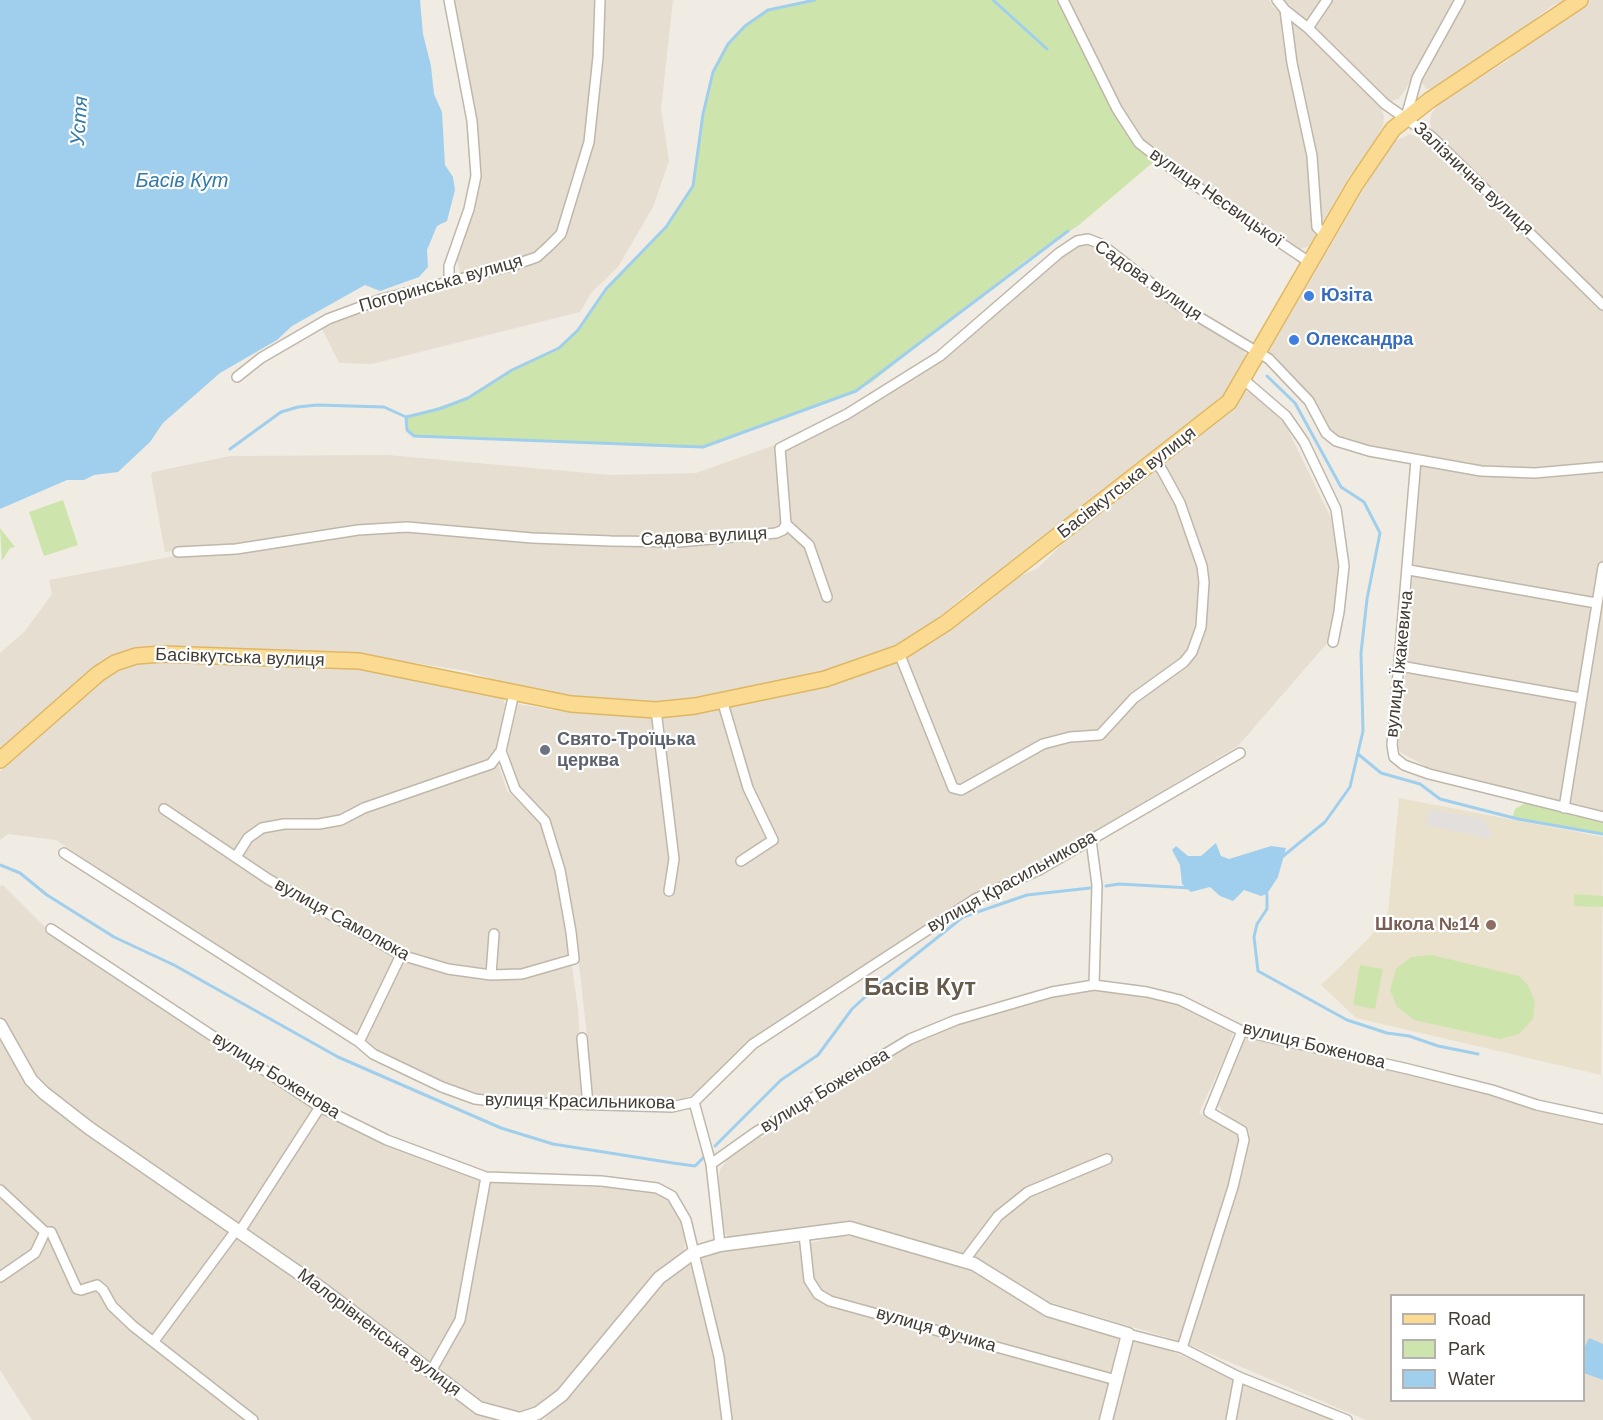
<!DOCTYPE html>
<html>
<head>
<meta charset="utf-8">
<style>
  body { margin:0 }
  #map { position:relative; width:1603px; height:1420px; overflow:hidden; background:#f1ece3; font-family:Helvetica,sans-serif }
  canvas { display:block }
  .legend { position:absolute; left:1390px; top:1294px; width:195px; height:108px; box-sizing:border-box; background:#fff; border:2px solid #b4b1ae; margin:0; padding:8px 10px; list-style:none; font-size:18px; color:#433c34 }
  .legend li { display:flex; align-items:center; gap:12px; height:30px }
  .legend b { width:30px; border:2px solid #b4b1ae }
</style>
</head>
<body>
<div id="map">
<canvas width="1603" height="1420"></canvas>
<ul class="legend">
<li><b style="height:8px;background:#fbdb92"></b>Road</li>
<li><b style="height:16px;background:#cde5ac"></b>Park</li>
<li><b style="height:16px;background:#a0cfed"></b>Water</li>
</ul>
</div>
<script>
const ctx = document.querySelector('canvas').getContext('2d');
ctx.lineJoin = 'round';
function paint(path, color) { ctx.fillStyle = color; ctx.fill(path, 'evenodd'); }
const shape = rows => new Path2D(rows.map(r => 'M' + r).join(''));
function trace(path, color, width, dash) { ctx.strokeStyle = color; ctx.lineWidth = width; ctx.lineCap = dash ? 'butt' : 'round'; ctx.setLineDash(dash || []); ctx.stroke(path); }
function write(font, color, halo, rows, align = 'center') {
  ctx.font = font + ' Helvetica,sans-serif'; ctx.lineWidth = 4.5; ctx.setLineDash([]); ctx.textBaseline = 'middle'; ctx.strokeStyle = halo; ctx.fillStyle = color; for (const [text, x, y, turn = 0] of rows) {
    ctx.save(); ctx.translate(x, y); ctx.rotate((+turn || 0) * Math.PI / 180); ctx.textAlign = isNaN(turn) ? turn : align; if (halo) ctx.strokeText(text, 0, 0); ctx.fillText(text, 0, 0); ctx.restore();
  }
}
paint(shape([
  [453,0,673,0,661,109,669,161,653,207,618,267,591,293,580,312,372,364,339,363,320,325,355,310,461,281,514,270,543,257,558,242,524,259,461,274,457,261,459,241,473,208,470,88],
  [1067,0,1269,0,1273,7,1313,36,1380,105,1384,116,1383,126,1365,158,1349,176,1309,246,1301,249,1293,249,1244,210,1151,151,1131,128],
  [1284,0,1456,0,1412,79,1399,99,1391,101,1386,99],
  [1464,0,1567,0,1560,5,1555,4,1537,17,1537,20,1435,88,1426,89,1421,81],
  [1591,0,1603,0,1603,299,1432,132,1430,121,1431,114,1440,102,1507,61,1520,47],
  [1410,134,1431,142,1603,309,1603,463,1496,469,1365,447,1335,436,1306,390,1268,353,1386,151,1393,142],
  [1079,245,1092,245,1102,250,1149,288,1243,349,1247,359,1225,394,1202,417,1000,573,970,591,918,635,885,652,829,671,675,702,655,704,592,700,558,694,495,680,467,671,382,658,252,649,141,648,108,658,0,748,0,653,25,631,52,594,49,580,175,556,359,533,393,531,700,544,783,535,792,525,784,457,787,451,896,390,936,361,1048,267],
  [1244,391,1256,393,1286,426,1330,516,1340,548,1340,562,1329,641,1238,746,1010,881,760,1036,703,1091,673,1103,591,1101,585,1043,587,1036,573,911,563,867,553,831,543,814,517,784,509,760,508,745,518,704,553,710,663,717,842,681,905,658,942,635,1014,579,1038,568,1068,538,1229,412],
  [775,445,779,462,780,526,723,535,665,538,541,536,456,527,301,536,165,552,151,475,153,472,230,456,388,455,611,475,696,473],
  [1421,466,1536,479,1603,473,1603,813,1434,771,1400,752,1396,737,1405,673],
  [197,661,367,669,503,698,505,705,495,755,507,791,538,820,547,837,554,861,568,937,578,1010,584,1101,487,1098,405,1067,380,1055,56,840,8,834,0,840,0,772,12,757,107,676,144,662],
  [3,885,49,931,322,1114,482,1179,497,1183,639,1189,666,1197,672,1201,678,1212,685,1240,684,1254,658,1272,547,1402,527,1411,510,1411,496,1409,469,1395,279,1250,64,1105,35,1078,0,1018,0,886],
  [1103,990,1174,1001,1228,1025,1233,1032,1228,1050,1199,1113,1237,1132,1239,1139,1227,1193,1179,1341,1043,1300,970,1255,920,1247,870,1227,857,1225,730,1238,725,1234,718,1184,720,1170,728,1158,759,1135,762,1138,825,1094,913,1043,976,1016,1052,994],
  [0,1035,48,1102,65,1118,318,1292,443,1388,495,1420,32,1420,0,1370],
  [1253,1035,1487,1091,1603,1115,1603,1420,1366,1420,1187,1344,1237,1195,1250,1132,1229,1119,1217,1104,1242,1041],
  [1392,1296,1584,1296,1584,1400,1392,1400],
  [835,1236,864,1237,974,1270,1026,1304,1119,1336,1101,1420,732,1420,700,1267,701,1257,720,1250,815,1242],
  [690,1262,694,1266,716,1358,721,1420,544,1420,671,1273],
  [1131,1339,1161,1347,1337,1420,1110,1420]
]), '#e5ded1');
paint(shape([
  [1399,798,1603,837,1601,1075,1356,1018,1321,985,1369,938,1388,912]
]), '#eae1cd');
paint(shape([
  [815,0,1063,0,1125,124,1157,159,1079,225,1025,261,872,382,856,391,718,443,687,448,414,436,407,430,406,417,468,398,512,370,559,348,578,330,606,289,666,227,693,186,703,114,713,72,728,44,745,26,768,10],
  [63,500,78,545,44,556,29,512],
  [0,528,15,547,10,548,2,561],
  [1525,803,1603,823,1603,834,1512,818,1515,809],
  [1574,894,1603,896,1603,907,1574,906],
  [1432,955,1519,976,1528,985,1535,1002,1533,1019,1519,1034,1500,1039,1414,1020,1397,1007,1390,990,1396,969,1411,957],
  [1360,965,1383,969,1375,1009,1353,1005]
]), '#cde5ac');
paint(shape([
  [1428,809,1484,819,1492,835,1481,840,1478,835,1426,826]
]), '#e2dfdc');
paint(shape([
  [0,0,420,0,423,34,431,66,434,94,442,112,445,165,453,177,455,190,447,221,437,226,427,250,428,267,419,277,380,291,365,285,292,326,277,340,220,373,163,423,150,442,118,472,94,475,84,480,67,480,0,509],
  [1216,843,1221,856,1229,859,1271,846,1286,848,1278,877,1267,894,1261,896,1244,890,1233,901,1220,896,1210,887,1191,892,1182,884,1180,865,1172,850,1176,846,1188,856,1201,856],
  [1589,1338,1603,1344,1603,1380,1584,1373,1584,1348]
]), '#a0cfed');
trace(shape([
  [993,0,1047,49],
  [1267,376,1295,403,1341,487,1364,502,1380,533,1367,599,1361,653,1363,731,1350,787,1325,822,1282,857],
  [406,417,407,430,414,436,703,447,856,391,1068,231],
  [230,449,281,412,298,407,317,405,384,407,406,417,439,409,468,398,512,370,559,348,578,330,606,289,666,227,693,186,703,114,713,72,728,44,745,26,768,10,815,0],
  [1358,754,1381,773,1420,784,1440,799,1518,819,1603,834],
  [0,865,20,873,47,895,114,937,174,965,338,1057,501,1128,553,1144,673,1163,695,1166,703,1158],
  [1106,886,1119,884,1191,888],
  [1267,894,1267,909,1257,924,1254,937,1258,971,1347,1020,1387,1033,1409,1036,1438,1046,1478,1054],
  [715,1146,781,1080,818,1055,852,1009,878,985,963,917,1027,895,1090,888]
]), '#a0cfed', 3);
const minor = shape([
  [1063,0,1117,109,1139,143,1180,175,1309,262],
  [1277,0,1285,10,1308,28,1385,104,1432,137,1603,305],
  [1285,10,1292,63,1312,156,1317,227,1325,235],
  [1308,28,1327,0],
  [1406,117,1417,78,1460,0],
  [449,280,449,266,469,209,476,176,472,121,449,0],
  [237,377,261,358,328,319,382,299,514,265,537,257,549,246,561,234,589,142,598,57,600,0],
  [1243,379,1286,416,1304,442,1336,509,1344,566,1339,612,1333,642],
  [1416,460,1392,745,1394,757,1404,765,1429,774,1603,817],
  [786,524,809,545,827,597],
  [178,552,236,549,358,530,407,527,532,538,611,541,679,542,776,533,783,530,786,524,780,448,847,414,940,356,1059,253,1077,241,1088,239,1101,244,1179,305,1269,359,1309,401,1326,433,1336,441,1369,451,1481,471,1535,473,1603,467],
  [1409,570,1596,603],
  [899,653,953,788,961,790,1043,744,1070,737,1100,735,1134,698,1184,662,1192,652,1201,627,1204,582,1202,566,1180,503,1162,470,1155,462],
  [1400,666,1581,698],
  [722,700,748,788,773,840,741,861],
  [656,710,674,859,669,891],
  [1564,808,1603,567],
  [164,809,268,879,401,955,448,969,491,975,522,974,574,959,571,932,560,870,545,821,515,789,501,751],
  [1091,840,1097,885,1094,985],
  [64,853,359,1042,373,1054,442,1087,475,1099,500,1102,672,1107,694,1102,753,1044,975,899,1039,870,1240,753],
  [236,857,248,838,262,828,284,824,319,824,341,820,364,808,491,764,501,751,514,693],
  [51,929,320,1107,387,1140,486,1177,601,1181,657,1188,672,1196,686,1220,719,1357,727,1420],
  [491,975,494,934],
  [582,1038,588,1105],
  [359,1042,401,955],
  [694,1102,711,1164,720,1245],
  [711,1164,756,1132,910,1039,956,1020,1052,992,1094,985,1147,992,1180,1000,1242,1031,1408,1069,1492,1090,1537,1105,1602,1119],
  [0,1190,45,1232],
  [240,1231,320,1107],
  [804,1234,809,1280,818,1294,830,1301,1116,1380],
  [964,1261,998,1216,1028,1192,1107,1159],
  [0,1277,35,1253,45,1232,51,1232,77,1289,81,1290,97,1285,103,1290,112,1306,133,1326,253,1420],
  [1128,1334,1182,1348,1239,1377,1347,1420],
  [154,1341,237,1229],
  [1182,1348,1233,1187,1244,1140,1242,1131,1209,1112,1242,1031],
  [430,1373,460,1320,486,1177],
  [1231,1420,1239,1377]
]);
const tertiary = shape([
  [0,1025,31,1080,44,1093,89,1128,322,1289,479,1408,520,1419,538,1413,562,1395,659,1278,693,1253,720,1245,850,1228,974,1264,1048,1310,1128,1334,1106,1420]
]);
const primary = shape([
  [0,760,98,674,115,663,136,656,162,654,359,661,571,704,656,710,695,706,825,679,899,653,946,623,1229,402,1355,185,1393,129,1430,100,1580,0]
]);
trace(minor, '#bfb7a9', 12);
trace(tertiary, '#bfb7a9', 15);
trace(primary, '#dfb763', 18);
trace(minor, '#fff', 9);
trace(tertiary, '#fff', 12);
trace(primary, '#fbdb92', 15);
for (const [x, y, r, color] of [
  [1309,296,6,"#3f7fe0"],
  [1294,340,6,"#3f7fe0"],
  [545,750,6,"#6b7280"],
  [1491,925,6,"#8d6e63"]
]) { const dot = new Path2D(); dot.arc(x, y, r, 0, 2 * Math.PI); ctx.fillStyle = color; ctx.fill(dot); trace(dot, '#fff', 2); }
write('18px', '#433c34', '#fff', [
  ["Залізнична вулиця",1473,179,43],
  ["вулиця Несвицької",1216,198,35],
  ["Садова вулиця",1148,281,35],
  ["Погоринська вулиця",441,284,-16],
  ["Басівкутська вулиця",1127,483,-38],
  ["Садова вулиця",704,537,-3],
  ["Басівкутська вулиця",240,658,2],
  ["вулиця Їжакевича",1400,664,-84],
  ["вулиця Красильникова",1012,882,-29],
  ["вулиця Самолюка",342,920,29],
  ["вулиця Боженова",1314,1046,14],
  ["вулиця Боженова",276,1076,32],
  ["вулиця Боженова",825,1091,-31],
  ["вулиця Красильникова",580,1102,1],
  ["вулиця Фучика",936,1330,16],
  ["Малорівненська вулиця",379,1333,37]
]);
write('bold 18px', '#366cbe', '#fff', [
  ["Юзіта",1321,296],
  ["Олександра",1306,340]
], 'left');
write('bold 18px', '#5b616d', '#fff', [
  ["Свято-Троїцька",557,740],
  ["церква",557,761]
], 'left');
write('bold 18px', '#785e54', '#fff', [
  ["Школа №14",1479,925]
], 'right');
write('italic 20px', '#317aaa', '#fff', [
  ["Устя",80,121,-86],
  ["Басів Кут",182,181]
]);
write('bold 24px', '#655a4b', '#fff', [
  ["Басів Кут",920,988]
]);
</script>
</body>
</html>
